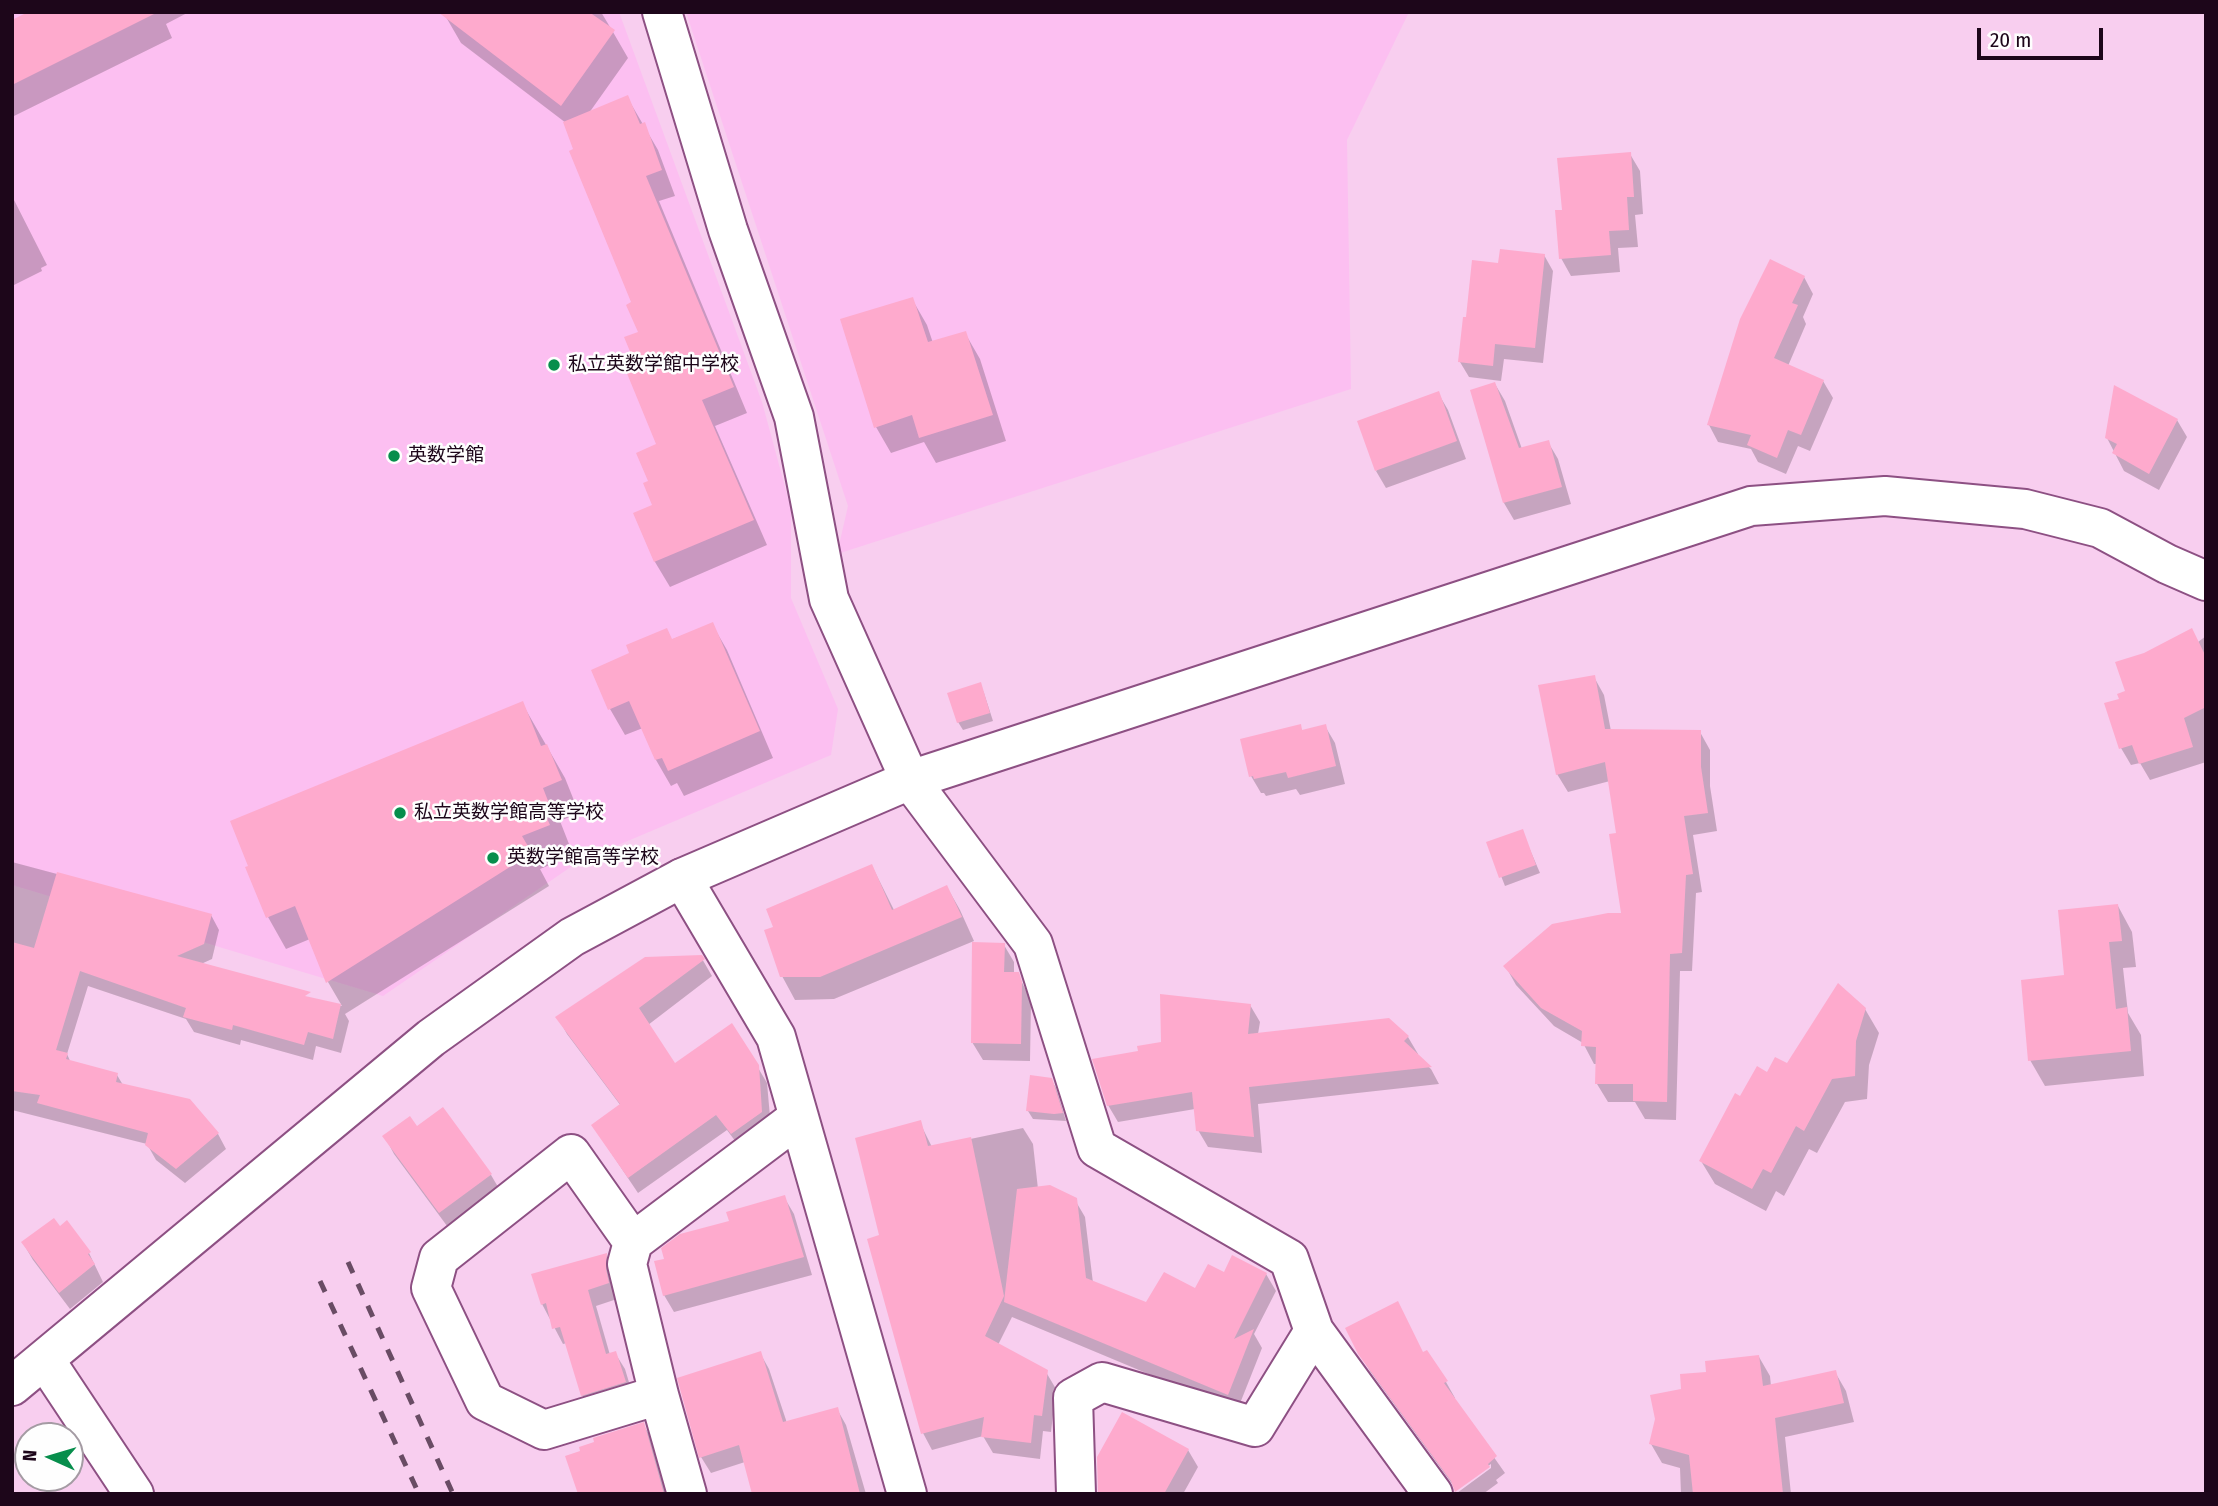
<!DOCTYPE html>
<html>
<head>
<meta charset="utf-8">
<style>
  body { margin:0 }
  #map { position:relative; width:2218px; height:1506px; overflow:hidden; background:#f8ceef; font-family:"Fira Sans Condensed",sans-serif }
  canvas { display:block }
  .frame { position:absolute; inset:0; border:14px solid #1d061a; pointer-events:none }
  .north { position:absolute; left:14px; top:1422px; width:70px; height:70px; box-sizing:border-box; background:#fefefe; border:2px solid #a49ba3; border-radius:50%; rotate:274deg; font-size:19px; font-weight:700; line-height:28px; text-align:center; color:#1d061a }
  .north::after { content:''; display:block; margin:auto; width:24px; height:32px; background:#078e4c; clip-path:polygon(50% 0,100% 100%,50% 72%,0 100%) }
  .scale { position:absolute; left:1977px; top:28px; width:126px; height:32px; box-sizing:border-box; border:4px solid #1d061a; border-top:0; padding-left:9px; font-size:21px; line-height:24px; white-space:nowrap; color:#1d061a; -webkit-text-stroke:5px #fefefe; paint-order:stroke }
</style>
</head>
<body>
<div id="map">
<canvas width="2218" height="1506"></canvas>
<div class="frame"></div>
<div class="north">N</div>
<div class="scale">20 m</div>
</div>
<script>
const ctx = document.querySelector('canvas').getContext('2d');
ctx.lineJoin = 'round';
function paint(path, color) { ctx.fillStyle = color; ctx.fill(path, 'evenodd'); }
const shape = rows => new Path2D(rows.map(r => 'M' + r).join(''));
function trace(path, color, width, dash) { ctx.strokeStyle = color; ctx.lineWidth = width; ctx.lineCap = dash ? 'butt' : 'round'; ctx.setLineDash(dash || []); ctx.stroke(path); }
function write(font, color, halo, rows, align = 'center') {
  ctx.font = font + ' "Fira Sans Condensed","Noto Sans JP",sans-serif'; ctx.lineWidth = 5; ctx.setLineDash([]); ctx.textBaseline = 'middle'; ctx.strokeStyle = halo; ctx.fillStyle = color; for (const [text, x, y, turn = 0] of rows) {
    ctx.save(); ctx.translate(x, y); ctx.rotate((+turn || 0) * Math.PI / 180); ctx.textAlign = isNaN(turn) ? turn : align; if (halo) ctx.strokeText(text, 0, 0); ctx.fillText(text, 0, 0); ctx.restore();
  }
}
paint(shape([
  [12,12,619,12,762,402,791,509,791,598,838,709,831,755,578,862,383,996,12,885],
  [686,12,1409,12,1347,140,1351,389,837,554,848,506]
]), '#fcbff1');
paint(shape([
  [32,12,189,12,166,24,172,38,12,117,12,22],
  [450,12,601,12,613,32,628,58,589,113,627,97,658,150,675,196,659,201,747,413,715,426,767,545,670,587,655,562,635,514,654,506,651,482,658,445,638,367,640,333,634,303,566,123,461,43,446,17],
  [1630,154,1640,171,1643,214,1635,215,1638,247,1618,248,1620,272,1571,276,1561,258,1564,211],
  [12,196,47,265,41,268,42,271,12,286],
  [1544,255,1553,271,1543,363,1504,359,1501,381,1469,377,1460,362,1499,265],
  [1804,277,1813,294,1803,317,1806,324,1788,366,1823,381,1833,398,1810,451,1798,446,1786,474,1758,462,1751,449,1718,442,1709,425],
  [912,299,927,325,933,343,965,333,980,359,1006,441,936,463,924,442,891,453,876,427],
  [1495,384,1505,401,1522,449,1548,442,1558,459,1571,504,1514,520,1504,503,1473,391],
  [1438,393,1448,410,1466,459,1386,488,1376,471],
  [2177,420,2187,437,2159,490,2124,471,2107,438],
  [712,624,727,650,773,758,684,796,677,783,671,786,656,760,643,728,625,735,610,709,593,670],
  [2206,636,2206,762,2150,780,2140,763,2131,765,2121,748,2107,704,2121,700],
  [1594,677,1604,695,1611,731,1700,732,1710,750,1710,786,1717,831,1693,835,1702,892,1696,893,1692,971,1680,971,1676,1120,1645,1119,1635,1102,1608,1102,1597,1084,1597,1064,1594,1064,1583,1043,1554,1026,1516,985,1506,967,1623,915,1618,834,1610,781,1568,792,1557,774],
  [980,684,984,693,993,721,963,730,958,722],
  [522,703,565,778,579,813,560,821,569,844,562,847,567,858,540,869,549,886,345,1014,349,1021,341,1053,316,1046,313,1060,241,1040,240,1045,194,1032,186,1019,88,986,67,1054,71,1063,117,1075,123,1085,218,1134,226,1149,185,1183,156,1160,147,1144,12,1110,12,862,211,915,219,930,212,959,201,964,291,995,342,1006,328,982,310,939,286,949,268,917],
  [1300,726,1303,732,1325,726,1335,743,1345,784,1300,795,1296,789,1266,796,1264,793,1261,793,1251,776],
  [1522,831,1540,873,1505,886,1488,843],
  [872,866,894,910,947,887,960,910,974,941,834,999,795,1000,782,976],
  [2118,906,2132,932,2136,967,2123,968,2128,1013,2141,1035,2144,1076,2045,1086,2030,1060,2066,977],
  [1004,945,1014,962,1014,974,1018,974,1031,1001,1030,1061,983,1060,972,1042],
  [701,957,712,976,648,1025,675,1065,757,1066,767,1083,771,1128,741,1149,727,1130,638,1193,593,1126,621,1106,567,1034,558,1018],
  [1250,1005,1260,1022,1258,1034,1389,1020,1408,1037,1418,1054,1416,1055,1431,1069,1439,1084,1258,1104,1262,1153,1208,1147,1198,1130,1195,1109,1118,1122,1108,1105,1140,1053],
  [1865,1009,1879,1033,1869,1065,1867,1099,1845,1102,1817,1153,1809,1149,1784,1196,1776,1191,1766,1211,1715,1184,1701,1161,1741,1099,1767,1074,1787,1066],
  [1051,1079,1056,1088,1066,1121,1033,1119,1028,1111],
  [443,1109,491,1175,501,1192,450,1230,394,1154,385,1137,417,1128],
  [920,1123,932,1147,1023,1128,1033,1144,1038,1189,1075,1200,1085,1217,1093,1283,1147,1304,1196,1291,1225,1274,1266,1274,1276,1291,1254,1334,1262,1348,1237,1411,1012,1317,998,1345,1046,1372,1056,1389,1051,1432,1043,1431,1040,1459,993,1453,983,1436,932,1450,923,1433,882,1236],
  [784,1197,794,1214,812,1275,674,1312,664,1295,666,1260,731,1223],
  [67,1222,89,1253,103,1282,70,1309,33,1260,23,1243,59,1228],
  [606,1255,615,1271,617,1299,596,1306,610,1355,615,1353,625,1369,634,1399,592,1411,582,1395,567,1343,563,1344,542,1304],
  [1426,1352,1446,1382,1455,1398,1453,1399,1505,1473,1496,1480,1498,1483,1483,1494,1457,1493,1491,1468,1491,1464,1456,1489,1370,1371,1360,1354,1423,1354],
  [760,1353,769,1369,787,1423,837,1409,846,1425,866,1494,754,1494,745,1462,711,1473,701,1457],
  [1759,1357,1770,1376,1771,1386,1835,1372,1846,1391,1854,1422,1785,1437,1791,1494,1681,1494,1680,1468,1662,1463,1651,1444,1683,1391,1708,1373],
  [643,1424,653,1441,667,1494,581,1494],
  [1188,1450,1198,1467,1183,1494,1100,1494]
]), '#0003');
paint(shape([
  [28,12,158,12,12,85,12,20],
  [438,12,589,12,615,30,561,106],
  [628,95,640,124,645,122,662,170,646,176,734,387,702,400,754,520,654,562,633,513,652,505,643,483,648,481,636,453,656,444,626,371,636,366,624,337,638,332,626,305,631,302,569,151,573,149,563,122],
  [1631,152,1634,197,1627,197,1629,230,1609,231,1611,255,1559,259,1555,210,1562,210,1557,158],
  [1500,249,1545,254,1535,348,1495,344,1493,366,1458,362,1463,317,1466,317,1472,260,1498,263],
  [1770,259,1805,276,1792,303,1798,305,1774,358,1824,380,1801,435,1788,430,1777,458,1747,445,1751,435,1707,425,1740,319],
  [913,297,928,342,966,331,993,415,919,438,912,415,874,428,840,319],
  [1495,382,1519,448,1549,440,1562,487,1503,503,1470,390],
  [2114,385,2178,419,2149,474,2112,453,2117,444,2105,438],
  [1439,391,1457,441,1375,471,1357,421],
  [713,622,760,731,668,771,662,758,655,760,629,701,608,710,591,670,629,653,626,645,667,628,672,639],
  [2192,628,2206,657,2206,707,2184,718,2193,747,2139,764,2132,745,2119,749,2104,703,2119,699,2117,694,2125,691,2115,662,2144,653],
  [1595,675,1605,729,1701,730,1701,767,1708,813,1684,816,1693,874,1686,875,1682,953,1670,954,1667,1102,1633,1101,1633,1084,1595,1084,1596,1047,1581,1046,1582,1031,1541,1008,1503,966,1552,924,1608,913,1621,913,1609,834,1616,833,1605,762,1556,775,1538,685],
  [981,682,990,713,957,723,947,693],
  [523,701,541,746,547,744,562,780,543,788,552,811,545,814,550,825,522,836,532,853,326,983,295,906,266,918,245,867,248,866,230,821],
  [1301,724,1302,730,1326,724,1336,766,1288,778,1286,772,1254,779,1253,776,1249,777,1240,739],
  [1523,829,1536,865,1499,878,1486,842],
  [872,864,892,910,947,885,962,917,820,977,780,977,764,930,773,927,766,909],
  [57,872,212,914,204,944,177,956,311,992,305,996,341,1004,333,1039,308,1032,304,1045,233,1025,232,1030,183,1017,186,1008,80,971,56,1050,68,1053,66,1059,118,1073,116,1082,190,1099,219,1133,176,1169,145,1145,148,1133,37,1103,40,1095,12,1091,12,942,34,948],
  [2118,904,2122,941,2109,942,2116,1009,2127,1007,2131,1051,2028,1061,2021,980,2064,975,2058,910],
  [972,942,1005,943,1004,972,1019,972,1022,982,1021,1044,971,1043],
  [702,955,705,959,639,1008,675,1063,732,1023,759,1065,762,1112,731,1134,716,1115,628,1178,591,1125,620,1104,555,1017,645,957],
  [1838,983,1866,1008,1856,1041,1855,1076,1832,1079,1804,1131,1796,1126,1771,1173,1763,1169,1752,1189,1699,1161,1735,1093,1740,1096,1757,1066,1767,1072,1775,1057,1787,1063],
  [1160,994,1251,1004,1248,1034,1389,1018,1409,1036,1404,1041,1432,1067,1249,1087,1254,1137,1196,1131,1192,1092,1107,1106,1092,1059,1138,1051,1137,1046,1161,1042],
  [1030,1075,1052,1078,1063,1113,1054,1114,1026,1111],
  [443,1107,492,1174,439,1213,382,1136,410,1116,417,1126],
  [921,1120,928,1146,971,1137,1004,1296,985,1336,1048,1370,1042,1416,1034,1415,1031,1443,981,1437,984,1417,921,1434,867,1239,879,1235,855,1138],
  [1050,1185,1077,1198,1086,1278,1146,1302,1164,1272,1195,1288,1208,1264,1224,1272,1232,1255,1267,1273,1234,1339,1254,1329,1228,1395,1004,1302,1017,1189],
  [785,1195,804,1257,663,1296,654,1261,664,1259,661,1248,680,1234,729,1221,726,1212],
  [54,1218,60,1226,67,1220,91,1252,88,1254,95,1264,59,1293,21,1242],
  [607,1253,606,1269,609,1283,588,1290,606,1354,616,1351,626,1382,581,1396,560,1327,552,1329,546,1303,541,1305,531,1274],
  [1398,1301,1423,1352,1427,1350,1448,1381,1444,1383,1497,1456,1488,1464,1490,1467,1455,1492,1451,1481,1358,1354,1345,1328],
  [761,1351,783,1422,838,1407,860,1494,752,1494,739,1445,699,1458,677,1378],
  [1759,1355,1763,1386,1836,1370,1844,1403,1775,1418,1783,1494,1693,1494,1689,1455,1649,1444,1655,1419,1650,1395,1681,1389,1680,1374,1706,1372,1705,1361],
  [1122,1412,1189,1449,1164,1494,1098,1494,1097,1457],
  [644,1422,664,1494,578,1494,565,1456,580,1451,579,1447,594,1442,593,1438]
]), '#feaacd');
const minor = shape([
  [662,12,728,230,794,417,829,599,910,780,1033,944,1097,1148,1289,1259,1314,1331,1255,1427,1102,1382,1073,1398,1076,1494],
  [682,878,776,1037,907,1494],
  [633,1242,571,1154,439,1258,431,1288,485,1401,544,1430,659,1395],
  [1314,1331,1433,1494],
  [45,1360,134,1494],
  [687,1494,659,1395,627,1264,633,1242,799,1117]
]);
const tertiary = shape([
  [12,1386,431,1038,572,937,682,878,910,780,1751,506,1885,496,2025,509,2100,528,2167,564,2206,581]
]);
trace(minor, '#8d5083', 42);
trace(tertiary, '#8d5083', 42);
trace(minor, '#fff', 38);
trace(tertiary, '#fff', 38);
trace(shape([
  [348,1262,453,1494],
  [320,1281,419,1494]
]), '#694c64', 5, [12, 12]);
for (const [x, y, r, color] of [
  [554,365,7,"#078e4c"],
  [394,456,7,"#078e4c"],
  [400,813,7,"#078e4c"],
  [493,858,7,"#078e4c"]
]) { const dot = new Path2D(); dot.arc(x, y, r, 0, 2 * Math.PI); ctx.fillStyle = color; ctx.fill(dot); trace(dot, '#fefefe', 2.5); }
write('19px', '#1d061a', '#fefefe', [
  ["私立英数学館中学校",568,365],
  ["英数学館",408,456],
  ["私立英数学館高等学校",414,813],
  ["英数学館高等学校",507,858]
], 'left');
</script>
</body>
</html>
